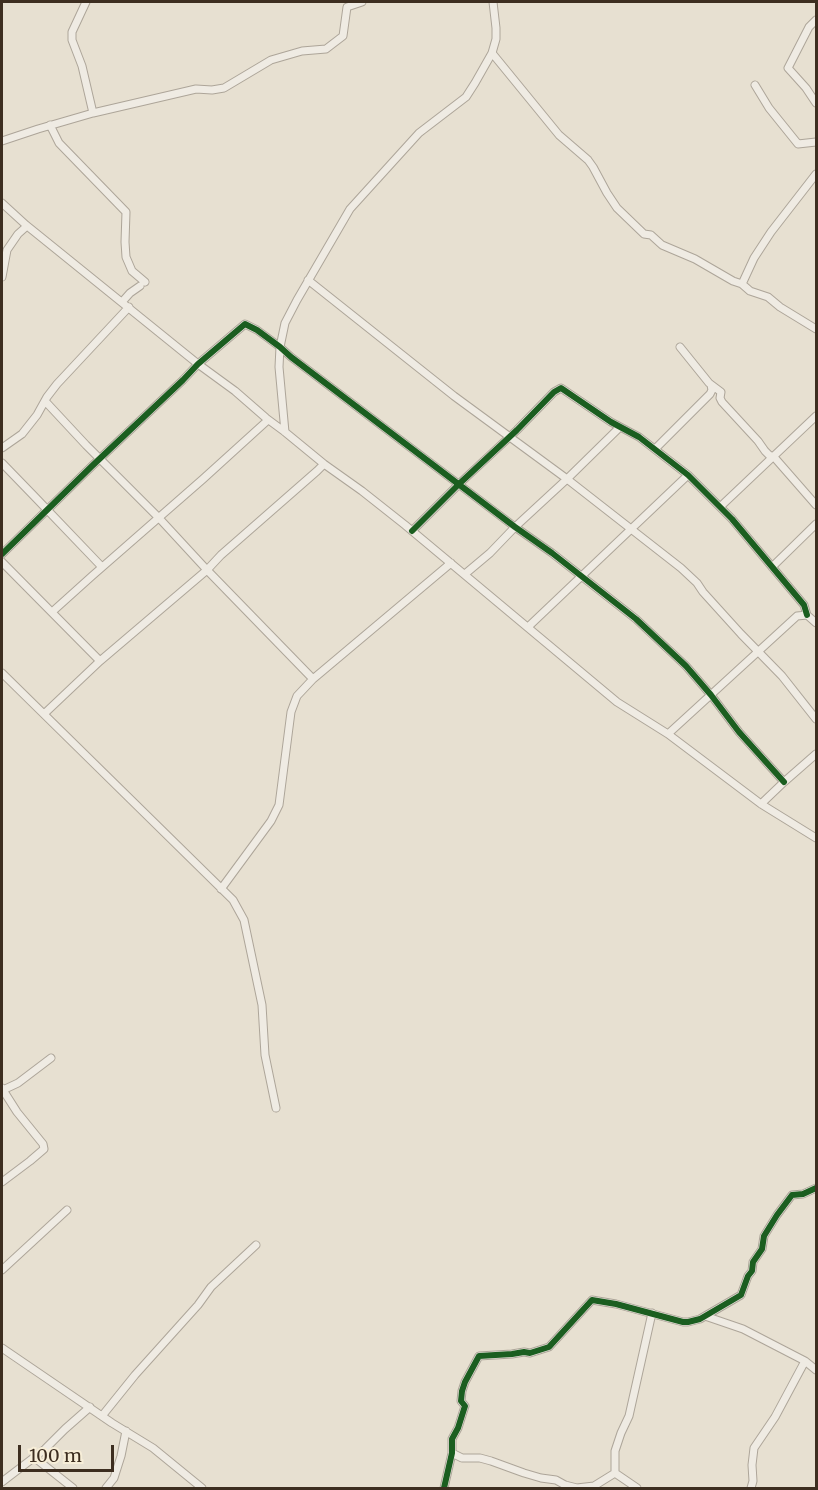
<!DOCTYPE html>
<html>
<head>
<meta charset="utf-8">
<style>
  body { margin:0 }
  #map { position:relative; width:818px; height:1490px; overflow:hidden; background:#e7e0d1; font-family:Merriweather,serif }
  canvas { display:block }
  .frame { position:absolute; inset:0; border:3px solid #3d2e20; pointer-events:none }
  .scale { position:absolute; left:18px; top:1445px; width:96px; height:27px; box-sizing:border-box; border:3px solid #3d2e20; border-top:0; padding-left:8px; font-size:18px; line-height:21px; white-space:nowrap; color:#3d2e20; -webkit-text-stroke:4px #f7eed8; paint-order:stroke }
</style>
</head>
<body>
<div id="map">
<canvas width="818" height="1490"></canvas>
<div class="frame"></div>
<div class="scale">100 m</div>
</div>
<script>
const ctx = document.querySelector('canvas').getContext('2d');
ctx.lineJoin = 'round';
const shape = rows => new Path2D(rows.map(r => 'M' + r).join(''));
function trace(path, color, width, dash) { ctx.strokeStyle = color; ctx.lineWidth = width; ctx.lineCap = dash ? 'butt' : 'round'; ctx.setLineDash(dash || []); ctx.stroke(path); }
const minor = shape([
  [86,2,72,32,72,40,82,66,93,113],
  [816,20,809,27,788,68,806,88,816,103],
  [492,53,559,135,588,160,593,167,607,193,617,208,644,234,651,235,662,245,695,259,733,281,742,284,750,291,768,297,780,307,816,329],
  [755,85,769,108,798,144,816,142],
  [50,125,59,143,126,212,125,242,126,257,132,271,145,282],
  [2,141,38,129,93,113,196,89,212,90,224,88,271,60,302,51,326,49,343,36,347,7,362,2],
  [2,203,26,225,198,364,235,391,266,418,285,432,324,464,362,491,405,525,617,702,668,734,761,804,816,838],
  [2,277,7,250,18,234,27,226],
  [308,280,454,396,567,479,681,568,697,583,703,592,741,634,782,676,816,719],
  [742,284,754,258,771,232,816,174],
  [122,302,130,293,140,286],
  [680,347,709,383,721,392,720,398,722,402,758,441,765,451,769,455,774,457,816,505],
  [45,401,86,445,159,518,207,570,313,679],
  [285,432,279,367,280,347,285,323,297,300,350,209,419,133,466,97,475,83,492,53,496,39,496,28,493,2],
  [2,448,22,434,37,415,47,397,57,384,129,307],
  [655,449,710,394,712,390,711,385],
  [2,463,34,496,102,567],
  [720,507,816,416],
  [412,531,459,484,517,430,554,392,561,388,611,422,639,437,688,475,732,519,804,605,807,615],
  [2,554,92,466,183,380,198,364,245,324,257,330,280,347,291,357,515,527,552,553,636,619,686,666,711,695,739,732,784,782],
  [2,562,100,661],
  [772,567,816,524],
  [465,574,490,553,515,527,567,479,620,427],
  [52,612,92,576,203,479,268,420],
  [528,627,688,475],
  [2,673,233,900,244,920,262,1005,265,1055,276,1108],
  [44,714,100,661,207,570,221,555,317,471,324,464],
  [668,734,797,616,807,615,816,623],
  [761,804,784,782,816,754],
  [221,889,271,821,279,805,291,712,297,696,313,679,451,563],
  [2,1088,3,1090,18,1083,51,1058],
  [2,1091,3,1090,17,1112,43,1144,44,1149,30,1161,2,1182],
  [2,1270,67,1210],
  [705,1316,743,1329,805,1361,816,1370],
  [2,1348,112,1423,153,1448,202,1488],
  [102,1416,135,1375,198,1305,211,1287,256,1245],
  [452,1453,462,1458,480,1458,491,1461,524,1473,541,1478,556,1480,565,1485,577,1488,594,1486,615,1473],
  [35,1458,73,1488],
  [615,1473,615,1451,621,1433,629,1416,652,1313],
  [615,1473,637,1488],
  [2,1482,45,1449,65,1429,90,1407],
  [106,1488,114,1478,121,1456,126,1431],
  [444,1488,452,1453,452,1439,458,1428,465,1406,461,1401,462,1391,465,1382,479,1356,512,1354,524,1352,530,1353,549,1347,592,1300,616,1304,683,1322,688,1322,700,1319,741,1295,748,1276,752,1271,753,1262,762,1249,764,1236,777,1215,792,1195,803,1194,816,1188],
  [751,1488,753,1481,752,1465,754,1448,775,1417,805,1361]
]);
trace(minor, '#ada599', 9);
trace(minor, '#efebe3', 7);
trace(shape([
  [412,531,459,484,517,430,554,392,561,388,611,422,639,437,688,475,732,519,804,605,807,615],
  [2,554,92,466,183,380,198,364,245,324,257,330,280,347,291,357,515,527,552,553,636,619,686,666,711,695,739,732,784,782],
  [444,1488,452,1453,452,1439,458,1428,465,1406,461,1401,462,1391,465,1382,479,1356,512,1354,524,1352,530,1353,549,1347,592,1300,616,1304,683,1322,688,1322,700,1319,741,1295,748,1276,752,1271,753,1262,762,1249,764,1236,777,1215,792,1195,803,1194,816,1188]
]), '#1b5e20', 6);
</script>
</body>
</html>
